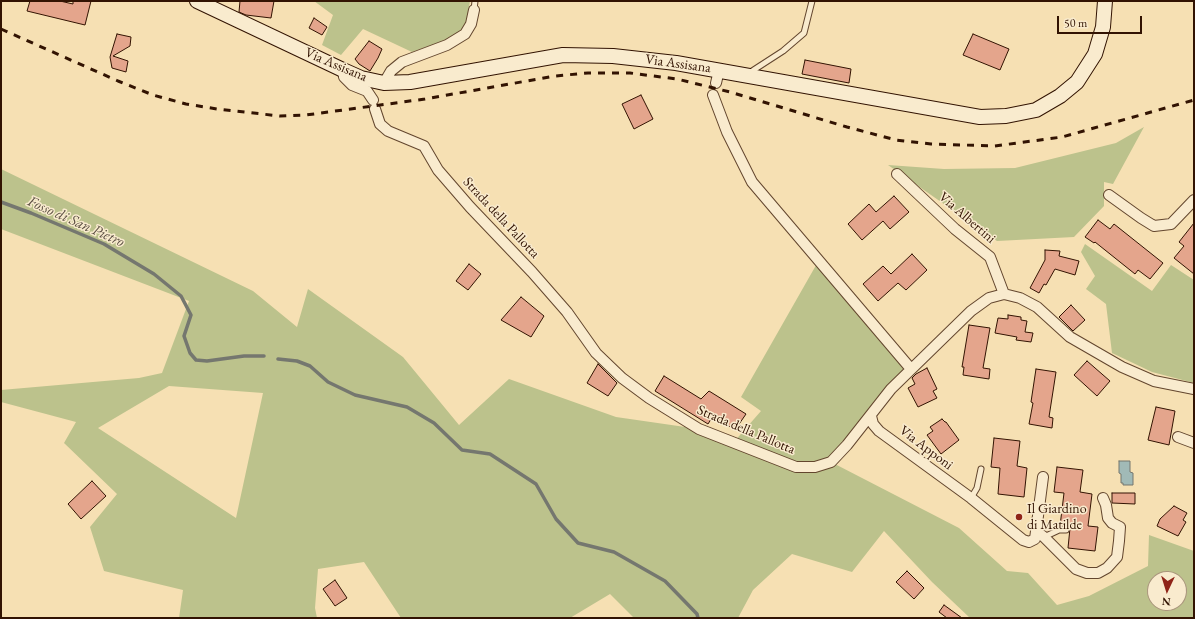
<!DOCTYPE html>
<html>
<head>
<meta charset="utf-8">
<style>
  body { margin:0 }
  #map { position:relative; width:1195px; height:619px; overflow:hidden; background:#f6e0b3; font-family:"EB Garamond",serif }
  canvas { display:block }
  .frame { position:absolute; inset:0; border:2px solid #321302; pointer-events:none }
  .north { position:absolute; left:1147px; top:571px; width:40px; height:40px; box-sizing:border-box; background:#f9ebce; border:1px solid #a9957c; border-radius:50%; rotate:184deg; font-size:11px; font-weight:700; line-height:16px; text-align:center; color:#321302 }
  .north::after { content:''; display:block; margin:auto; width:14px; height:18px; background:#8f2418; clip-path:polygon(50% 0,100% 100%,50% 72%,0 100%) }
  .scale { position:absolute; left:1057px; top:16px; width:85px; height:18px; box-sizing:border-box; border:2px solid #321302; border-top:0; padding-left:5px; font-size:12px; line-height:14px; white-space:nowrap; color:#321302; -webkit-text-stroke:3px #f9ebce; paint-order:stroke }
</style>
</head>
<body>
<div id="map">
<canvas width="1195" height="619"></canvas>
<div class="frame"></div>
<div class="north">N</div>
<div class="scale">50 m</div>
</div>
<script>
const ctx = document.querySelector('canvas').getContext('2d');
ctx.lineJoin = 'round';
function paint(path, color) { ctx.fillStyle = color; ctx.fill(path, 'evenodd'); }
const shape = rows => new Path2D(rows.map(r => 'M' + r).join(''));
function trace(path, color, width, dash) { ctx.strokeStyle = color; ctx.lineWidth = width; ctx.lineCap = dash ? 'butt' : 'round'; ctx.setLineDash(dash || []); ctx.stroke(path); }
function write(font, color, halo, rows, align = 'center') {
  ctx.font = font + ' "EB Garamond",serif'; ctx.lineWidth = 3; ctx.setLineDash([]); ctx.textBaseline = 'middle'; ctx.strokeStyle = halo; ctx.fillStyle = color; for (const [text, x, y, turn = 0] of rows) {
    ctx.save(); ctx.translate(x, y); ctx.rotate((+turn || 0) * Math.PI / 180); ctx.textAlign = isNaN(turn) ? turn : align; if (halo) ctx.strokeText(text, 0, 0); ctx.fillText(text, 0, 0); ctx.restore();
  }
}
paint(shape([
  [314,1,470,1,466,26,449,39,412,52,363,29,341,55,322,45,333,15],
  [1144,127,1113,184,1104,182,1104,206,1074,237,997,241,888,165,944,169,1015,168,1116,143],
  [1,169,253,291,297,327,308,289,403,357,459,425,509,379,616,417,699,429,733,443,761,411,741,397,819,260,911,369,831,462,959,528,1007,571,1028,573,1057,605,1089,596,1148,566,1149,535,1194,551,1194,618,970,618,932,582,884,531,852,572,792,554,753,590,738,618,634,618,610,594,570,618,401,618,364,562,318,569,315,608,317,618,179,618,183,590,104,571,90,527,117,494,64,443,76,422,1,402,1,390,139,378,162,373,189,301,1,229],
  [169,386,263,393,236,518,98,428],
  [1155,579,1179,579,1179,603,1155,603],
  [1085,244,1152,291,1171,265,1194,280,1194,383,1152,372,1112,353,1106,304,1086,289,1095,276,1081,252]
]), '#bcc28c');
const water = shape([
  [1119,461,1130,461,1130,472,1133,473,1133,485,1123,485,1123,483,1121,483,1121,474,1119,473,1119,461]
]);
paint(water, '#a1bab7');
trace(water, '#75776f', 1);
trace(shape([
  [1,202,31,213,104,244,154,274,181,296,191,315,184,336,190,353,196,360,207,361,244,356,264,356],
  [278,359,297,361,310,366,328,382,355,395,407,407,434,423,462,450,490,454,536,484,556,519,578,543,614,552,665,581,697,614,698,618]
]), '#75776f', 3.5);
const building = shape([
  [30,1,60,1,73,4,73,1,91,1,85,25,27,11,30,1],
  [240,1,274,1,271,18,246,15,239,12,240,1],
  [314,18,327,27,322,35,309,28,314,18],
  [117,34,131,37,130,46,113,56,128,61,126,72,112,68,110,57,117,34],
  [973,34,1009,49,1000,70,963,55,973,34],
  [369,41,382,49,378,58,370,71,359,64,355,59,369,41],
  [805,60,851,69,849,83,802,74,805,60],
  [641,95,653,119,634,129,622,104,641,95],
  [894,196,909,212,890,229,883,221,862,240,848,224,869,204,876,212,894,196],
  [1098,220,1110,229,1114,224,1163,263,1150,279,1138,270,1135,274,1095,242,1094,243,1085,237,1098,220],
  [1194,223,1194,274,1174,258,1184,246,1179,242,1194,223],
  [1045,250,1060,251,1059,256,1079,261,1075,275,1055,269,1046,285,1044,284,1039,293,1030,288,1045,260,1045,250],
  [912,254,927,270,906,290,898,283,878,301,863,284,883,266,891,274,912,254],
  [469,264,481,274,468,290,456,281,469,264],
  [521,297,544,316,531,337,501,320,521,297],
  [1071,305,1085,320,1073,331,1059,317,1071,305],
  [1008,315,1021,317,1021,320,1027,321,1025,332,1033,333,1031,342,1016,340,1017,337,995,333,998,318,1008,319,1008,315],
  [969,325,990,328,983,368,990,369,989,379,963,375,964,367,962,367,969,325],
  [1087,361,1110,381,1097,396,1074,375,1087,361],
  [598,364,617,383,608,396,587,383,598,364],
  [927,368,937,389,933,391,937,398,918,407,908,388,915,384,912,378,916,374,927,368],
  [1036,369,1056,372,1049,417,1053,418,1052,428,1029,424,1033,403,1031,402,1036,369],
  [664,376,701,399,709,391,746,414,735,430,713,416,708,424,655,391,664,376],
  [1156,407,1175,411,1169,445,1148,440,1156,407],
  [942,419,945,422,946,422,959,440,941,454,927,435,933,431,930,427,942,419],
  [994,438,1020,441,1017,466,1027,468,1024,497,998,494,1000,468,991,467,994,438],
  [1057,467,1083,470,1080,492,1092,494,1088,526,1098,527,1095,551,1068,548,1070,528,1060,526,1064,493,1054,492,1057,467],
  [92,481,106,496,81,519,68,504,92,481],
  [1112,493,1135,493,1135,504,1112,503,1112,493],
  [1174,506,1187,513,1183,520,1186,522,1178,536,1157,526,1160,519,1174,506],
  [907,571,924,588,914,599,896,582,907,571],
  [335,580,347,598,335,606,323,589,335,580],
  [944,605,962,618,947,618,939,612,944,605]
]);
paint(building, '#e4a58c');
trace(building, '#321302', 1);
const service = shape([
  [474,10,475,1],
  [749,73,783,51,804,33,812,1],
  [971,498,977,488,981,469],
  [1044,537,1059,530,1066,530]
]);
const minor = shape([
  [343,70,344,77,352,85,367,91,373,100],
  [384,83,391,71,402,62,447,45,465,34,471,24,474,10],
  [716,83,719,70],
  [713,95,727,132,752,182,911,369],
  [375,109,380,124,388,131,424,146,438,170,470,207,532,272,567,312,596,353,622,378,649,398,699,429,796,467,815,467,831,462,847,445,891,389,971,311,989,298,1004,294,1020,298,1037,307,1070,337,1122,367,1154,381,1194,389],
  [897,174,955,229,990,257,1004,294],
  [1109,195,1141,218,1154,226,1171,224,1194,200],
  [871,416,873,424,879,431,971,498,1023,540,1029,542,1035,539,1043,477],
  [1178,437,1194,443],
  [1036,531,1044,537,1076,569,1087,573,1098,573,1107,568,1117,557,1119,541,1120,527,1112,523,1108,518,1106,505,1103,498]
]);
const secondary = shape([
  [197,1,343,70,361,78,384,83,410,82,563,55,613,56,676,63,980,117,1006,116,1036,110,1060,96,1077,82,1095,54,1103,27,1105,1]
]);
trace(service, '#63462e', 7);
trace(minor, '#63462e', 12);
trace(secondary, '#321302', 16);
trace(service, '#f9ebce', 5);
trace(minor, '#f9ebce', 10);
trace(secondary, '#f9ebce', 14);
trace(shape([
  [1,29,118,81,153,95,186,104,217,109,280,116,306,115,425,99,555,76,588,73,630,73,677,79,730,92,847,127,896,140,931,144,995,146,1062,137,1194,100]
]), '#321302', 3, [7, 7]);
for (const [x, y, r, color] of [
  [1019,517,4,"#8f2418"]
]) { const dot = new Path2D(); dot.arc(x, y, r, 0, 2 * Math.PI); ctx.fillStyle = color; ctx.fill(dot); trace(dot, '#f9ebce', 1.5); }
write('14px', '#321302', '#f9ebce', [
  ["Via Assisana",678,64,8],
  ["Via Assisana",336,65,23],
  ["Strada della Pallotta",501,218,47],
  ["Via Albertini",967,218,41],
  ["Strada della Pallotta",746,430,23],
  ["Via Apponi",926,448,37]
]);
write('14px', '#321302', '#f9ebce', [
  ["Il Giardino",1027,509],
  ["di Matilde",1027,525]
], 'left');
write('italic 15px', '#594d41', '#f9ebce', [
  ["Fosso di San Pietro",76,222,24]
]);
</script>
</body>
</html>
